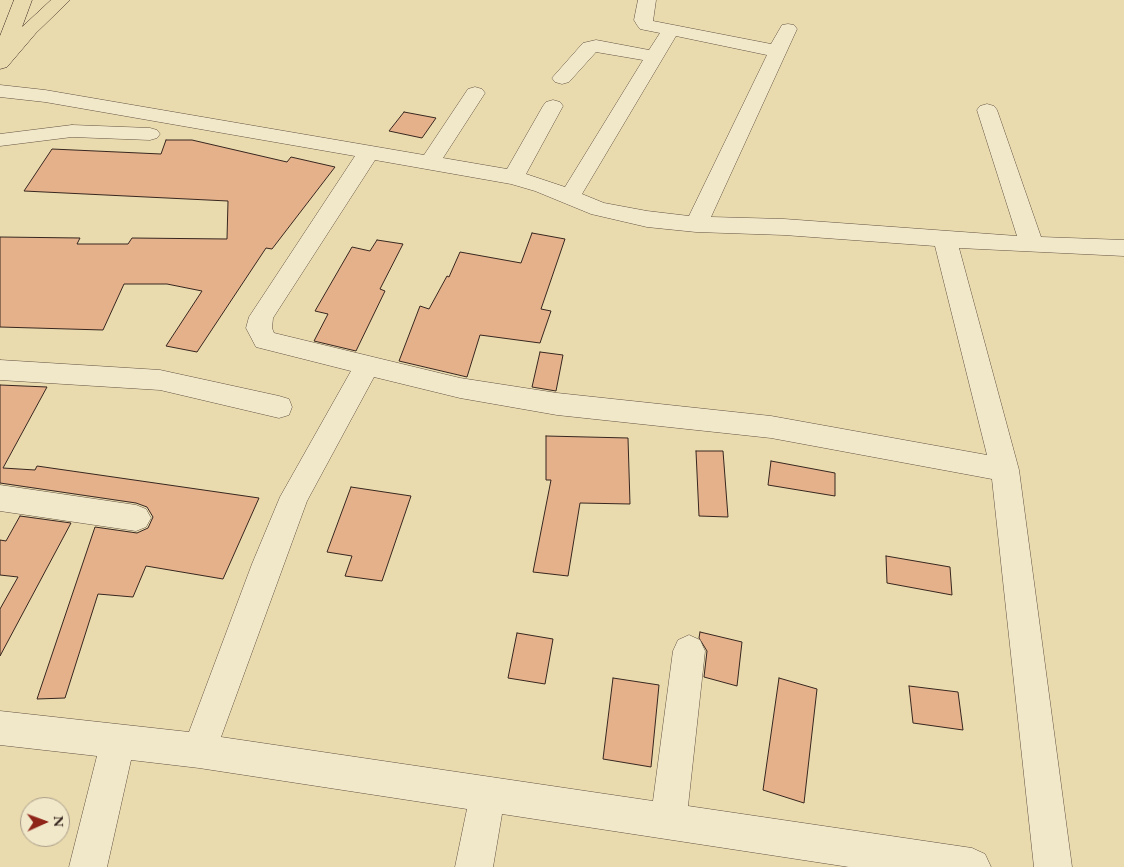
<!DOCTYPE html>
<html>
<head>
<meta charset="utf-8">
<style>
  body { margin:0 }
  #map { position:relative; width:1124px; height:867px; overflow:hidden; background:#e9dbae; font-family:"EB Garamond",serif }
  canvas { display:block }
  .north { position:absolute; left:20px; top:797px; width:50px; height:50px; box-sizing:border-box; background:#f1e8ca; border:1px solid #a79a86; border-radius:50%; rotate:88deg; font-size:14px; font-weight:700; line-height:20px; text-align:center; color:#37261f }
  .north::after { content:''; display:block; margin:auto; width:18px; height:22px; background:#8f2418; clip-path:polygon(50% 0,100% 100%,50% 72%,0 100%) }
</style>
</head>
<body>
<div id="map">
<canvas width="1124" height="867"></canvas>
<div class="north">N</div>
</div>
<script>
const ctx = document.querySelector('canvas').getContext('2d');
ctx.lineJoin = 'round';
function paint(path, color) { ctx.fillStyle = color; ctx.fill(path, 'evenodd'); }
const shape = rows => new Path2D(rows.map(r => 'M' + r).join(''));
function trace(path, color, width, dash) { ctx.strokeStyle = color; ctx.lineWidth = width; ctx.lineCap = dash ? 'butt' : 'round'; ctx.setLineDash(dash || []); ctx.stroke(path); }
const building = shape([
  [404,112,436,118,422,138,389,131,404,112],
  [166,140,192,140,287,162,291,157,335,167,272,249,266,248,197,352,166,346,202,291,167,284,124,284,103,330,0,327,0,237,80,238,77,244,128,244,132,238,227,239,228,201,24,191,52,149,161,154,166,140],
  [532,233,565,239,541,309,551,311,540,343,480,335,467,377,399,361,420,306,429,309,447,276,449,277,460,252,521,263,532,233],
  [377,240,403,244,380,289,385,291,356,351,314,341,328,314,315,311,352,247,370,251,377,240],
  [540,352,563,355,556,391,532,387,540,352],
  [0,385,47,387,3,468,35,470,37,466,259,498,223,579,146,566,133,597,98,594,65,698,37,699,95,527,137,533,148,528,153,517,147,507,136,503,0,483,0,385],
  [546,436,628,438,630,504,580,503,568,576,533,572,551,480,546,480,546,436],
  [696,451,723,451,728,517,699,516,696,451],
  [771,461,835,473,835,496,768,485,771,461],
  [351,487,411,496,382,581,345,576,352,556,327,552,351,487],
  [20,516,71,523,0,656,0,609,18,577,0,575,0,540,6,541,20,516],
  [886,556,950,567,952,595,887,583,886,556],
  [700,632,742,642,737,686,704,677,707,651,699,638,700,632],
  [517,633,553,639,545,684,508,678,517,633],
  [613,678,659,685,651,767,603,759,613,678],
  [779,678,817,689,804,803,763,790,779,678],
  [909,686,958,692,963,730,913,723,909,686]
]);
paint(building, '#e4b18b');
trace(building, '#37261f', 1);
const minor = shape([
  [638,0,656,0,653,21,771,44,782,25,788,24,794,25,797,29,711,217,784,219,1017,236,977,110,980,106,987,104,994,106,997,110,1041,237,1124,240,1124,256,959,248,1019,470,1072,867,1034,867,992,479,771,438,557,415,460,398,374,377,307,501,221,737,653,801,673,651,678,640,689,635,700,640,705,651,688,806,972,848,985,854,991,867,849,867,502,814,493,867,455,867,467,809,199,768,131,760,107,867,69,867,97,756,0,745,0,711,189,732,252,564,280,497,351,371,256,347,246,328,249,317,355,156,45,102,0,97,0,85,45,90,424,155,468,89,475,87,482,89,485,93,443,158,507,169,543,106,546,102,553,100,560,102,563,106,526,174,565,187,643,60,596,52,569,82,562,84,555,82,552,78,583,43,596,40,649,50,660,33,640,29,637,25,634,20,638,0],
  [676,36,767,55,689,216,647,211,604,203,582,194,676,36],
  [375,160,511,184,535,191,591,214,647,227,696,232,784,235,935,246,987,455,771,416,557,393,460,378,274,333,272,328,273,318,375,160],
  [72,125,150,128,157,130,160,134,157,138,150,140,72,137,0,146,0,134,72,125],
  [0,360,160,370,279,396,289,399,292,407,289,415,279,418,160,390,0,380,0,360],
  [0,485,136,505,146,509,151,518,146,527,136,531,0,511,0,485]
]);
const highway = shape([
  [14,0,32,0,22,27,51,0,70,0,36,33,7,67,0,69,0,36,14,0]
]);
trace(minor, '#645343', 1);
trace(highway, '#37261f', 1);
paint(minor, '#f1e8ca');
paint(highway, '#e9dbae');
</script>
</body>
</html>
